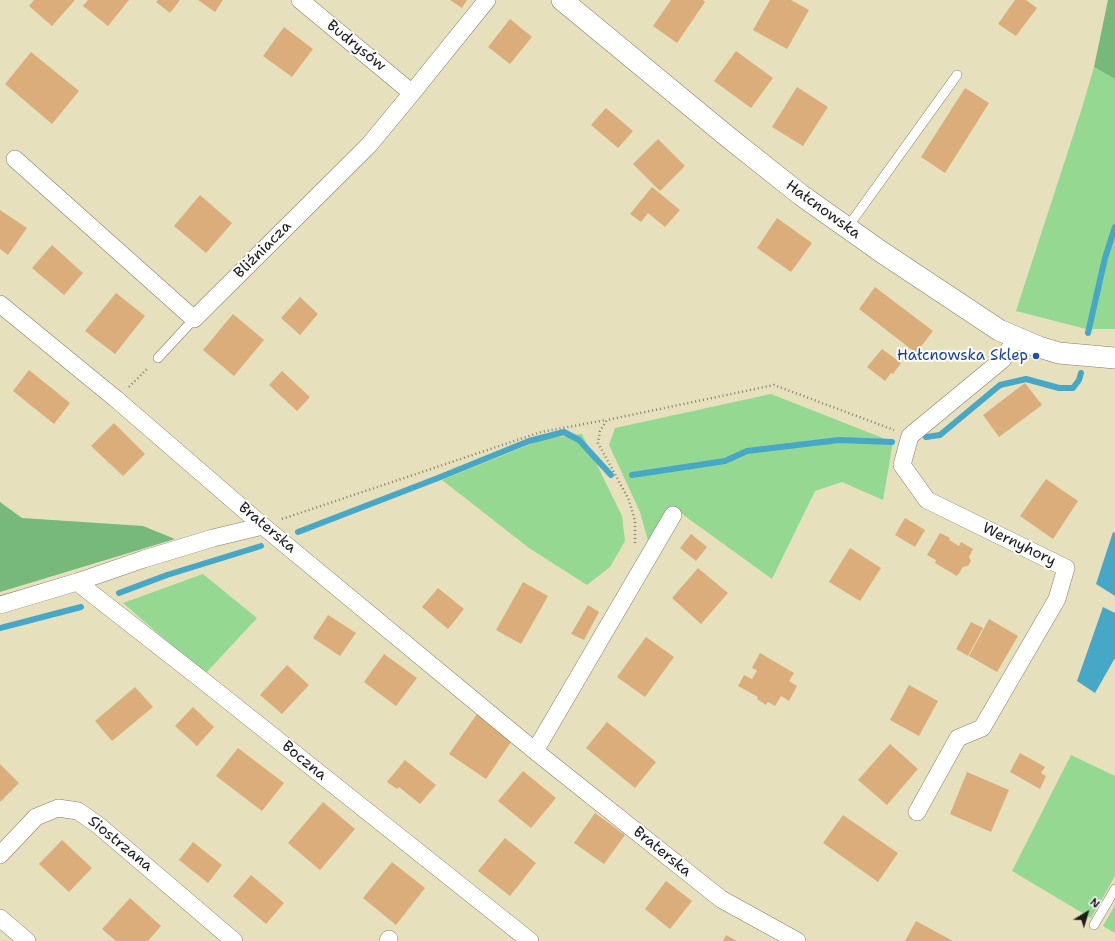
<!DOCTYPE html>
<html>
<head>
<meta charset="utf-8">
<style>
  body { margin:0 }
  #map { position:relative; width:1115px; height:941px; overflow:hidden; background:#e7e0bd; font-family:"Shantell Sans",sans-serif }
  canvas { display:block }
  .north { position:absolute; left:1067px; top:893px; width:40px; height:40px; -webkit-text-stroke:3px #fff; paint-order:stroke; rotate:38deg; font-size:11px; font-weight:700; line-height:16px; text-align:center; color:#1c1c1c }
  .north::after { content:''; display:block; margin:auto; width:14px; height:18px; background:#1c1c1c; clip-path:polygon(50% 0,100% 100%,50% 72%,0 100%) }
</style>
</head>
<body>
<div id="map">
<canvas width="1115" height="941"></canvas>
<div class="north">N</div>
</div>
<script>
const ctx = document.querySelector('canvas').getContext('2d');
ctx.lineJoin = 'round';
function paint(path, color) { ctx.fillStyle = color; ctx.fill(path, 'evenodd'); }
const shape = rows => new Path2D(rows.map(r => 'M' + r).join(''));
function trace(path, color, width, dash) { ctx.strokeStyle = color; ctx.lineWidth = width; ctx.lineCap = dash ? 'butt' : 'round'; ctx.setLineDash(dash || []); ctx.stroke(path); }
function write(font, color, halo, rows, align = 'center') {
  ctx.font = font + ' "Shantell Sans",sans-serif'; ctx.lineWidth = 4; ctx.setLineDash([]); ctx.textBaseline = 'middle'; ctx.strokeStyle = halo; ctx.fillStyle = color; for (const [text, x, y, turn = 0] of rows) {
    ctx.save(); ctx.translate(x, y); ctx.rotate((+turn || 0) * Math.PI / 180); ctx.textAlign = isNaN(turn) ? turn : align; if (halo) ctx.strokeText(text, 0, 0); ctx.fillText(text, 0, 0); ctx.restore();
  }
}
paint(shape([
  [1094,67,1115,79,1115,329,1086,329,1016,311,1082,108],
  [771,394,893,442,883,500,842,482,815,491,772,579,671,506,648,541,640,512,609,445,615,428],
  [582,434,622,516,625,541,610,567,587,585,529,548,442,480,543,439],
  [203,574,257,618,205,674,123,603],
  [1071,755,1115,776,1115,876,1091,918,1012,871],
  [1115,905,1115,933,1103,926]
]), '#94d891');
paint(shape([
  [1108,0,1115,0,1115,79,1094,67],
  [0,502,22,518,143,526,175,539,0,592]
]), '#77b87b');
paint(shape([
  [1113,532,1115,533,1115,596,1096,584],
  [1103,607,1115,613,1115,658,1095,693,1077,681]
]), '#47a7c6');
trace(shape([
  [1088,333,1105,258,1115,227],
  [926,437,940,435,1000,385,1026,379,1059,388,1073,388,1079,380,1081,373],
  [632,475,725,461,747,451,839,440,892,442],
  [298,532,438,478,529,441,564,432,579,440,611,475],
  [119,593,167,575,261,546],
  [0,628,81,607]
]), '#47a7c6', 6);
paint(shape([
  [34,0,75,0,52,26,29,6],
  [88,0,129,0,108,26,83,6],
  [158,0,180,0,170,13,156,2],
  [198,0,223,0,215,12],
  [450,0,467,0,462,8],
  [671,0,703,0,705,2,677,43,653,26],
  [770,0,791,0,809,10,787,49,753,30],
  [1015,0,1026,0,1037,8,1016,36,998,24],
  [510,19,532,37,510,64,488,47],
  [284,27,313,49,292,77,263,56],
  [736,51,773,78,751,108,714,81],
  [31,52,79,91,52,124,5,84],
  [797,87,828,107,803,146,772,127],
  [965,88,989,103,945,173,921,157],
  [606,108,633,131,618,148,591,125],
  [658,139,685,166,660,191,633,164],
  [652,187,680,210,665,227,648,213,641,222,630,214],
  [200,195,232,223,206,253,174,226],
  [0,210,27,228,8,255,0,249],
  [777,218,812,243,791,272,757,248],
  [52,245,83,273,64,295,32,268],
  [875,287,933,331,916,353,859,309],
  [116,293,145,316,115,354,85,331],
  [300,297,318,314,300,335,281,318],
  [233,314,264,340,234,376,203,350],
  [882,349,901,363,893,374,891,373,885,381,867,367],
  [29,370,70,403,54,424,13,391],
  [282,371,310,397,297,411,269,385],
  [1025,383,1042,405,999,437,983,415],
  [114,423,145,454,123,476,91,446],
  [1046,479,1078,501,1053,539,1020,516],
  [905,518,925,530,915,547,895,535],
  [940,533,950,538,949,540,959,546,961,542,973,549,969,557,971,561,968,566,963,567,957,576,935,563,936,560,927,555],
  [691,534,707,547,696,561,680,548],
  [850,548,881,568,860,601,829,582],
  [698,568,728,593,701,624,672,598],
  [523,582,548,596,521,644,496,630],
  [438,588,464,609,448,629,422,607],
  [588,605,599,612,584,640,571,634],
  [328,615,356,633,340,656,313,638],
  [989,619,1018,636,997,672,969,656],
  [971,622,983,628,968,656,956,649],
  [646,637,674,657,645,697,617,677],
  [760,653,794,673,789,681,797,686,789,701,781,696,775,706,768,702,766,705,757,699,758,697,738,686,744,675,752,679,757,670,752,668],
  [384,654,417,678,396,706,364,682],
  [287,665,309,685,282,714,260,695],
  [909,685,938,701,919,736,890,720],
  [135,687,153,707,112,741,95,721],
  [193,707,214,727,197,746,175,726],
  [477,714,513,739,486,779,449,754],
  [607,722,656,762,635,788,586,748],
  [890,744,918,769,887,805,858,780],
  [238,748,284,783,262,811,216,776],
  [1020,753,1045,767,1041,773,1046,776,1040,789,1010,772],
  [405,760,436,785,420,804,399,787,397,789,387,782],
  [0,764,19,783,0,802],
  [523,771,556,798,531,828,498,801],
  [967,772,1009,790,991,832,950,814],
  [323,802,355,829,320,870,288,843],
  [595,813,625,835,604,864,574,843],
  [843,815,898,853,878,882,823,843],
  [505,838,536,863,510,896,478,871],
  [62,840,92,868,69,892,39,864],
  [193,842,222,865,208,883,179,860],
  [392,862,425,888,396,925,363,898],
  [251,875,284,903,266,924,233,896],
  [666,881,692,901,670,929,645,909],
  [130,898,161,926,148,941,116,941,102,929],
  [916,921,953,941,905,941],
  [726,935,737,941,723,941]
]), '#dbad7a');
const service = shape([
  [847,228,957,75],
  [158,358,194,319],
  [1094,925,1115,889]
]);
const minor = shape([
  [300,0,412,93],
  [15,159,194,319,369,145,412,93,487,0],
  [0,304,116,399,263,526,535,751,721,899,797,941],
  [77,582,206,683,530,941],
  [0,605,77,582,144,559,213,538,263,526],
  [535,751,673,515],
  [917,812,958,738,982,728,1057,599,1066,568,927,500,902,465,910,436,1002,360,1016,339],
  [0,855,36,817,58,808,78,811,98,825,234,941],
  [0,918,27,941],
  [388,941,389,939]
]);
const tertiary = shape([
  [562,0,728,137,801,195,880,251,999,330,1039,347,1059,353,1115,358]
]);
trace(service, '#827e6c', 10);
trace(minor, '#827e6c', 18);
trace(tertiary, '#827e6c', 22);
trace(shape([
  [129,387,148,368],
  [282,519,541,432,606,420],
  [635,543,635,521,629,500,598,443,600,431,607,420,774,385,894,430]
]), '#827e6c', 2.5, [1, 3]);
trace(service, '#fff', 9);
trace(minor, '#fff', 17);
trace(tertiary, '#fff', 21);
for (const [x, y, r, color] of [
  [1036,356,4,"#1a4fb4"]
]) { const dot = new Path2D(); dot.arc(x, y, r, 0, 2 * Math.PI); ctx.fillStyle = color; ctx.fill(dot); trace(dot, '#fff', 1.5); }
write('15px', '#1c1c1c', '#fff', [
  ["Budrysów",356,46,39],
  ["Hałcnowska",823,210,36],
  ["Bliźniacza",263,250,-45],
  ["Braterska",267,528,40],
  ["Wernyhory",1019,545,26],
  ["Boczna",304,761,39],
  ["Siostrzana",120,844,39],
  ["Braterska",662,852,39]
]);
write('15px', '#164399', '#fff', [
  ["Hałcnowska Sklep",1028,356]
], 'right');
</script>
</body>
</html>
